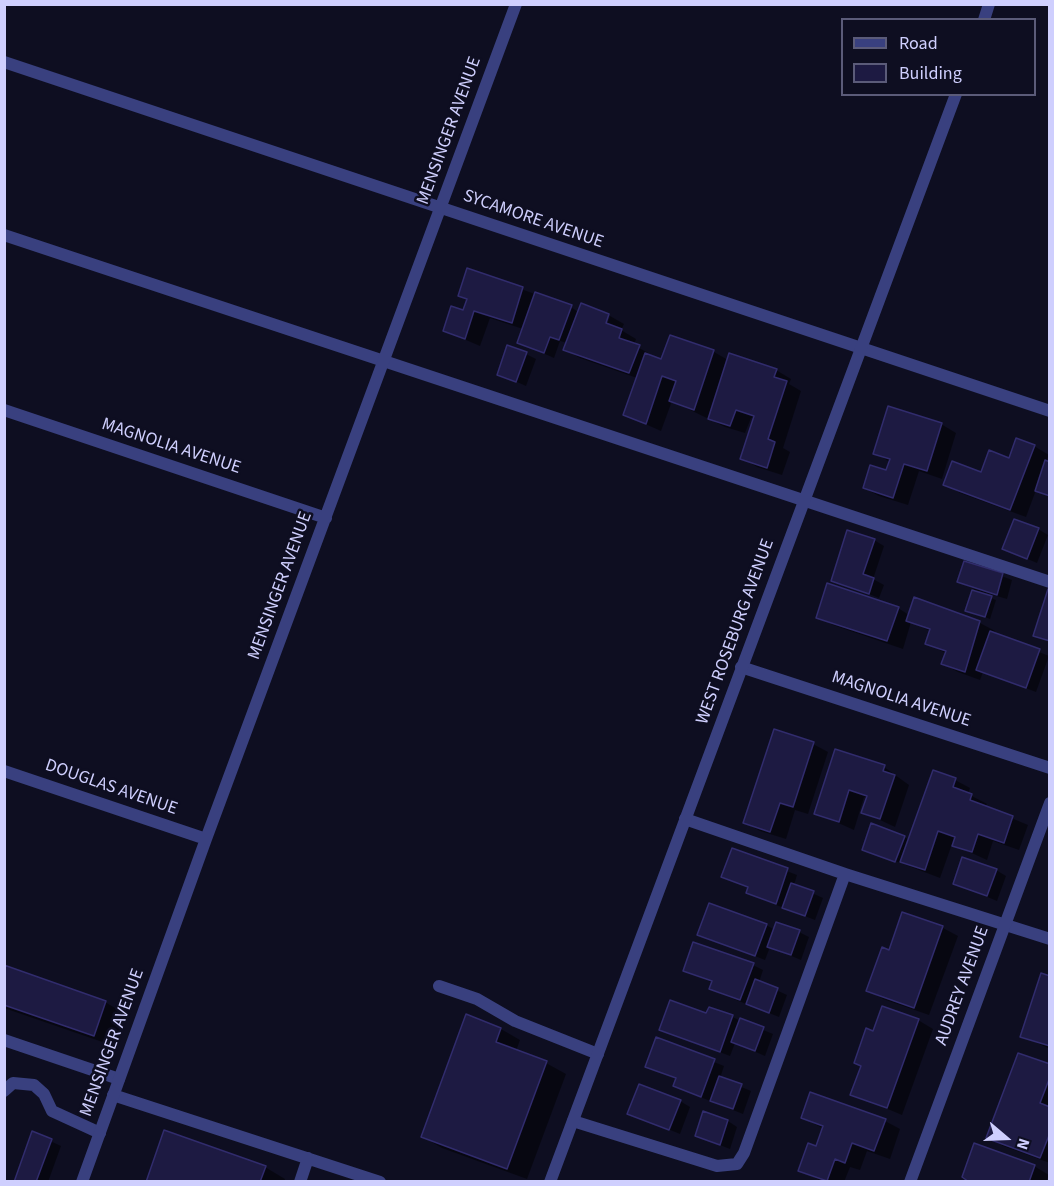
<!DOCTYPE html>
<html>
<head>
<meta charset="utf-8">
<style>
  body { margin:0 }
  #map { position:relative; width:1054px; height:1186px; overflow:hidden; background:#0e0e21; font-family:"Source Sans 3",sans-serif }
  canvas { display:block }
  .frame { position:absolute; inset:0; border:6px solid #cfcffe; pointer-events:none }
  .legend { position:absolute; left:841px; top:18px; width:195px; height:78px; box-sizing:border-box; background:#0e0e21; border:2px solid #5b5b79; margin:0; padding:8px 10px; list-style:none; font-size:18px; color:#cfcffe }
  .legend li { display:flex; align-items:center; gap:12px; height:30px }
  .legend b { width:30px; border:2px solid #5b5b79 }
  .north { position:absolute; left:976px; top:1108px; width:60px; height:60px; -webkit-text-stroke:4px #0e0e21; paint-order:stroke; rotate:109deg; font-size:16px; font-weight:700; line-height:24px; text-align:center; color:#cfcffe }
  .north::after { content:''; display:block; margin:auto; width:21px; height:27px; background:#cfcffe; clip-path:polygon(50% 0,100% 100%,50% 72%,0 100%) }
</style>
</head>
<body>
<div id="map">
<canvas width="1054" height="1186"></canvas>
<div class="frame"></div>
<ul class="legend">
<li><b style="height:8px;background:#39407f"></b>Road</li>
<li><b style="height:16px;background:#1d1a42"></b>Building</li>
</ul>
<div class="north">N</div>
</div>
<script>
const ctx = document.querySelector('canvas').getContext('2d');
ctx.lineJoin = 'round';
function paint(path, color) { ctx.fillStyle = color; ctx.fill(path, 'evenodd'); }
const shape = rows => new Path2D(rows.map(r => 'M' + r).join(''));
function trace(path, color, width, dash) { ctx.strokeStyle = color; ctx.lineWidth = width; ctx.lineCap = dash ? 'butt' : 'round'; ctx.setLineDash(dash || []); ctx.stroke(path); }
function write(font, color, halo, rows, align = 'center') {
  ctx.font = font + ' "Source Sans 3",sans-serif'; ctx.lineWidth = 5; ctx.setLineDash([]); ctx.textBaseline = 'middle'; ctx.strokeStyle = halo; ctx.fillStyle = color; for (const [text, x, y, turn = 0] of rows) {
    ctx.save(); ctx.translate(x, y); ctx.rotate((+turn || 0) * Math.PI / 180); ctx.textAlign = isNaN(turn) ? turn : align; if (halo) ctx.strokeText(text, 0, 0); ctx.fillText(text, 0, 0); ctx.restore();
  }
}
paint(shape([
  [468,270,571,307,605,331,610,316,624,324,621,330,636,339,634,345,662,361,670,336,714,352,728,360,776,370,791,379,789,384,801,391,783,448,790,452,782,475,757,467,742,458,755,419,751,418,745,433,725,427,672,401,661,431,625,415,637,378,580,358,565,350,568,343,560,341,554,358,518,342,523,329,490,318,480,346,445,331,464,311,468,300,460,295],
  [526,354,536,359,526,386,499,374],
  [941,424,956,433,942,479,919,471,908,505,879,496,864,488,887,472,890,462,875,453],
  [1034,446,1049,455,1046,462,1050,463,1050,497,1036,490,1026,517,960,493,945,484,981,474],
  [1038,529,1048,535,1037,563,1004,549],
  [874,540,884,546,873,579,884,585,879,598,833,580],
  [965,562,1012,580,1007,599,979,591,978,593,996,600,990,619,967,610,974,589,959,582],
  [915,599,980,623,995,631,994,634,1049,656,1036,692,983,672,980,680,958,672,943,664,947,654,927,643,930,631,911,622,903,649,833,625,818,617,898,608,909,615],
  [813,744,828,752,808,814,795,810,786,839,760,831,745,823],
  [836,751,884,767,909,785,895,827,863,812,868,799,864,797,854,830,816,813],
  [955,780,970,788,968,794,987,804,985,807,1028,825,1019,850,993,841,987,860,952,844,940,878,864,849,904,837,910,840],
  [733,850,797,875,794,885,823,898,815,920,758,898,748,892,750,888,723,876],
  [996,870,1006,876,997,901,954,883],
  [903,914,943,928,958,936,929,1015,883,999,868,990,890,952],
  [766,925,775,930,799,932,809,937,801,960,770,947,765,960,699,934],
  [753,965,763,970,759,982,787,995,779,1017,721,994,711,989,713,983,684,970],
  [4,967,105,1002,125,1014,114,1046,4,1008],
  [1050,978,1050,1049,1022,1036],
  [707,1015,732,1017,773,1034,765,1056,735,1043,730,1056,661,1030],
  [918,1020,933,1029,902,1115,852,1094,874,1033],
  [501,1029,520,1040,516,1051,546,1063,566,1074,527,1179,442,1148,423,1137],
  [657,1039,724,1066,720,1078,751,1091,743,1114,685,1091,675,1086,677,1079,647,1066],
  [1050,1066,1050,1163,1003,1146,988,1138],
  [680,1101,690,1107,680,1134,629,1113],
  [803,1118,885,1121,900,1129,890,1159,867,1151,860,1170,850,1167,844,1182,823,1182,800,1170,817,1148,824,1129],
  [728,1121,737,1127,730,1149,697,1136],
  [33,1133,61,1146,48,1182,15,1182],
  [1034,1166,1049,1175,1046,1182,971,1182],
  [265,1167,285,1179,284,1182,147,1182]
]), '#0007');
const building = shape([
  [467,268,523,287,512,323,474,311,465,339,443,331,451,306,463,310,467,299,458,296,467,268],
  [535,292,572,305,559,340,550,337,544,353,517,343,535,292],
  [581,303,609,314,606,323,622,329,619,338,640,345,629,373,563,350,581,303],
  [670,335,714,350,694,410,669,401,676,381,662,376,646,424,623,415,645,353,661,359,670,335],
  [507,345,527,352,516,382,497,375,507,345],
  [729,353,777,369,774,377,787,381,768,439,775,442,767,468,740,459,754,416,736,410,730,426,708,419,729,353],
  [888,406,942,423,927,471,904,464,893,498,863,488,870,465,886,470,890,459,873,454,888,406],
  [1016,438,1035,445,1010,510,943,485,952,461,981,472,989,450,1009,458,1016,438],
  [1045,460,1050,462,1050,496,1035,491,1045,460],
  [1014,519,1039,528,1027,559,1002,549,1014,519],
  [847,530,875,539,863,574,874,578,869,594,831,581,847,530],
  [964,561,1003,573,997,595,957,582,964,561],
  [827,583,899,607,887,641,816,618,827,583],
  [1048,589,1050,590,1050,641,1033,636,1048,589],
  [972,590,992,596,985,617,965,611,972,590],
  [914,597,980,621,965,672,941,664,946,651,925,644,930,629,906,621,914,597],
  [990,631,1040,649,1026,688,976,670,990,631],
  [774,729,814,742,793,807,780,803,770,832,743,823,774,729],
  [835,749,885,765,883,771,895,775,880,819,861,813,867,796,849,790,839,822,814,814,835,749],
  [933,770,956,778,953,787,972,794,970,800,1013,816,1004,843,978,834,972,852,952,846,955,837,938,831,925,870,900,862,933,770],
  [871,823,905,836,895,862,862,850,871,823],
  [732,848,788,868,776,904,746,893,748,887,721,877,732,848],
  [962,857,997,869,987,896,953,884,962,857],
  [791,883,814,891,805,916,782,908,791,883],
  [709,903,767,924,755,956,697,935,709,903],
  [902,912,943,926,914,1008,866,991,882,947,889,950,902,912],
  [776,922,800,930,791,955,767,947,776,922],
  [693,942,754,963,740,1000,709,989,712,981,683,971,693,942],
  [4,965,106,1001,94,1036,4,1005,4,965],
  [1041,973,1050,976,1050,1046,1020,1037,1041,973],
  [755,979,778,988,769,1013,746,1004,755,979],
  [670,1000,706,1013,709,1007,733,1015,720,1052,659,1030,670,1000],
  [882,1006,919,1019,887,1108,850,1095,861,1066,854,1063,866,1028,873,1031,882,1006],
  [466,1014,501,1028,496,1042,547,1061,507,1169,421,1137,466,1014],
  [740,1018,764,1027,755,1051,731,1042,740,1018],
  [656,1037,715,1059,701,1097,673,1086,676,1078,645,1067,656,1037],
  [1018,1053,1050,1064,1050,1077,1040,1103,1050,1107,1050,1133,1040,1158,986,1138,1018,1053],
  [719,1076,742,1084,733,1109,710,1101,719,1076],
  [639,1084,681,1100,669,1130,627,1114,639,1084],
  [810,1092,886,1119,874,1151,852,1143,845,1163,835,1159,827,1181,798,1171,808,1143,816,1146,823,1126,801,1118,810,1092],
  [703,1111,728,1120,720,1145,695,1136,703,1111],
  [164,1130,266,1166,260,1182,146,1182,164,1130],
  [32,1131,52,1139,36,1182,14,1182,32,1131],
  [974,1143,1035,1165,1029,1182,969,1182,962,1177,974,1143]
]);
paint(building, '#1d1a42');
trace(building, '#312c6d', 1.5);
trace(shape([
  [4,235,1050,582],
  [685,819,845,874,1050,939],
  [439,986,477,999,515,1021,598,1054],
  [4,1040,119,1079],
  [4,1091,13,1083,34,1085,44,1094,52,1111,100,1133],
  [113,1095,380,1182],
  [573,1121,717,1166,737,1164,744,1153,845,874],
  [300,1182,308,1158]
]), '#39407f', 12);
trace(shape([
  [4,62,1050,411],
  [4,410,326,518],
  [741,667,1050,768],
  [4,771,206,839],
  [82,1182,206,839,516,4],
  [910,1182,1050,803]
]), '#39407f', 12);
trace(shape([
  [984,20,989,4],
  [550,1182,956,94]
]), '#39407f', 12);
write('18px', '#cfcffe', '#0e0e21', [
  ["MENSINGER AVENUE",450,131,-70],
  ["SYCAMORE AVENUE",533,220,19],
  ["MAGNOLIA AVENUE",171,447,18],
  ["MENSINGER AVENUE",281,586,-70],
  ["WEST ROSEBURG AVENUE",736,632,-70],
  ["MAGNOLIA AVENUE",901,700,18],
  ["DOUGLAS AVENUE",111,788,19],
  ["AUDREY AVENUE",963,986,-70],
  ["MENSINGER AVENUE",113,1043,-70]
]);
</script>
</body>
</html>
